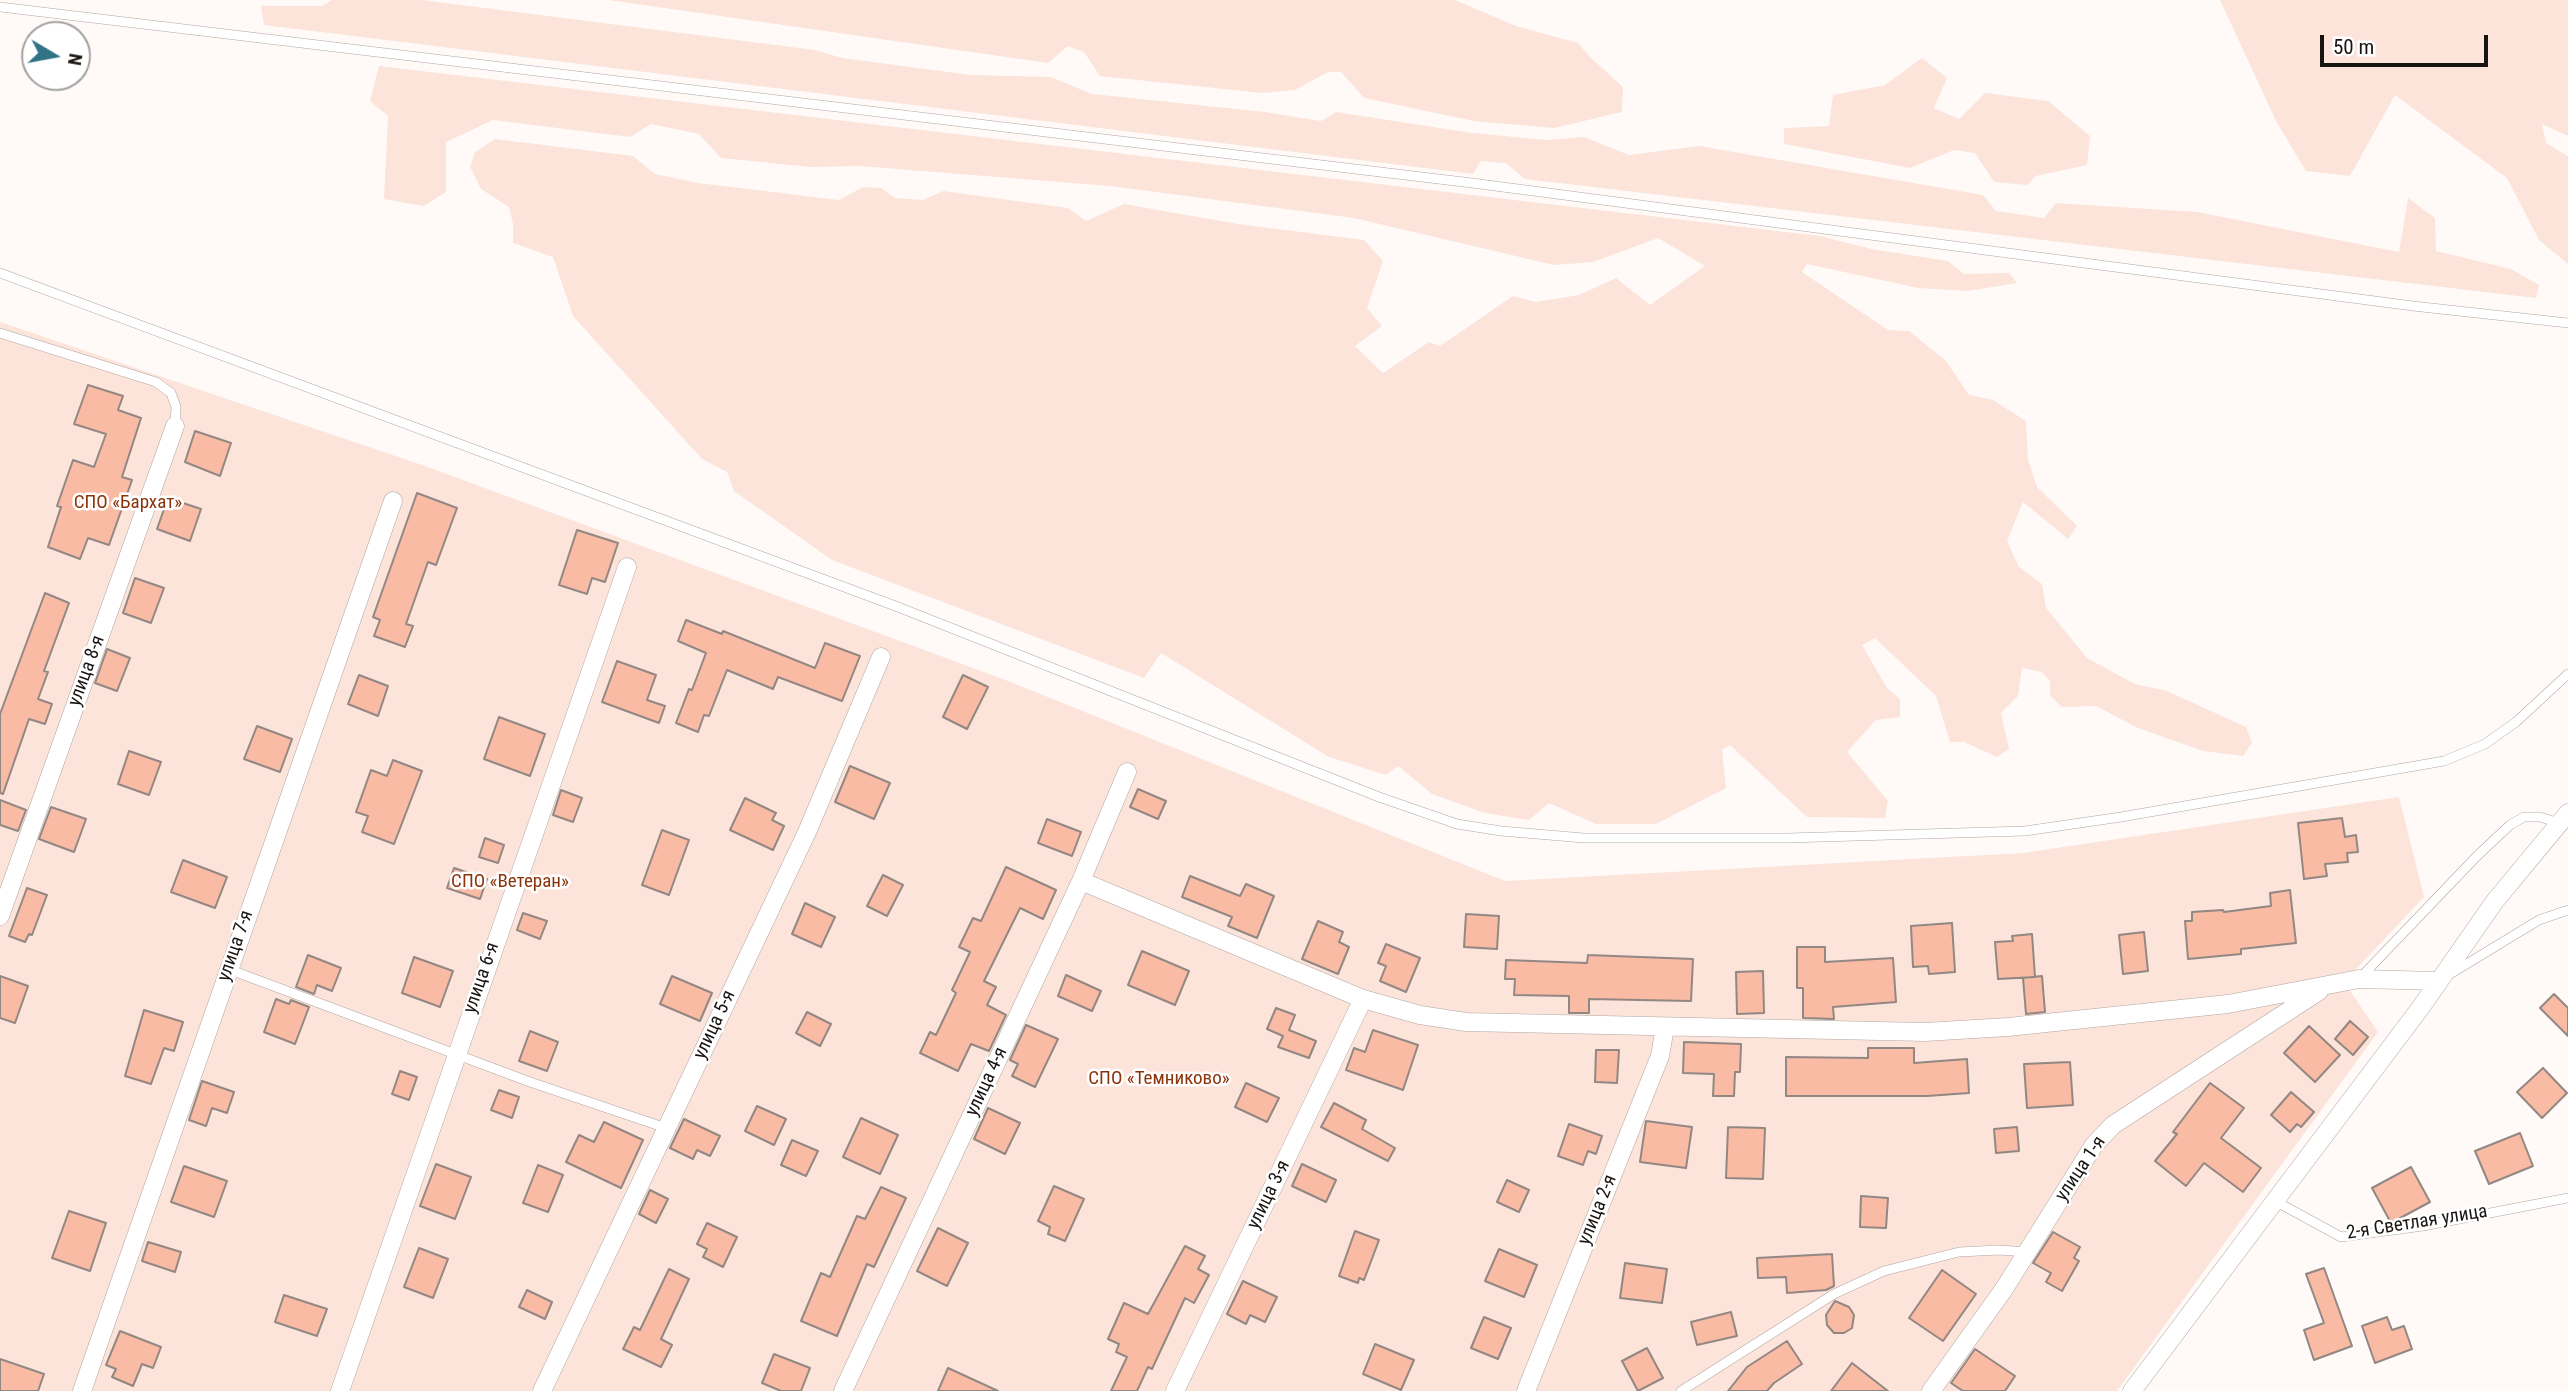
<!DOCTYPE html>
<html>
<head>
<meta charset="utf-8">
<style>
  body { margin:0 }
  #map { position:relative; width:2568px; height:1391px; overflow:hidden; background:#fffaf8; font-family:"Roboto Condensed",sans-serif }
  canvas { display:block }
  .north { position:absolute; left:21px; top:21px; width:70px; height:70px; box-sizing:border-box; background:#fff; border:2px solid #a3a1a0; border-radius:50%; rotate:100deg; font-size:19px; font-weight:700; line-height:28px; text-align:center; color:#181412 }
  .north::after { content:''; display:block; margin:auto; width:24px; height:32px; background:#317286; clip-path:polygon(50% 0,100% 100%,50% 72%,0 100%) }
  .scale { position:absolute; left:2320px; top:35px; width:168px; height:32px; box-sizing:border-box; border:4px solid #181412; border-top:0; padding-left:9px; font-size:21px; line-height:24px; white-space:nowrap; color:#181412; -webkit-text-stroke:5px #fff; paint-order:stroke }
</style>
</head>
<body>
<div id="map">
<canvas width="2568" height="1391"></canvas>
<div class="north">N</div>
<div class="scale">50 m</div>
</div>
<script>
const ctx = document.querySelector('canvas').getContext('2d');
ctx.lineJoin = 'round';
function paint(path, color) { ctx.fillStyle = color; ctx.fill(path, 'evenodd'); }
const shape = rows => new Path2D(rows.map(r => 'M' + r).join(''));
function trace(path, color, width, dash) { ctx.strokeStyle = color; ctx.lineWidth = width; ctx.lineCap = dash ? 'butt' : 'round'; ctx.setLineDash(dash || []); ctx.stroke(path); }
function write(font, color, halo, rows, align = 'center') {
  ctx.font = font + ' "Roboto Condensed",sans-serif'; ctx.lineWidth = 5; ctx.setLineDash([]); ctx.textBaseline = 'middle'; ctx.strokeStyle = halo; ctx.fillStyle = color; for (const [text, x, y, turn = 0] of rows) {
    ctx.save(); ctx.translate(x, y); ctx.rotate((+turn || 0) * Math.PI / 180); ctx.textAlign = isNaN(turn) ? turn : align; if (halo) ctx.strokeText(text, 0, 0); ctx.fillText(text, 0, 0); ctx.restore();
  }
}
paint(shape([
  [332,0,422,0,815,50,842,58,971,75,1051,77,1092,94,1265,112,1321,121,1336,112,1472,133,1547,140,1584,137,1629,155,1699,146,1983,195,1996,211,2044,218,2056,203,2197,212,2399,252,2408,198,2435,218,2436,251,2511,269,2539,285,2536,298,1525,179,1506,163,1481,161,1473,174,264,25,261,6,322,6],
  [609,0,1455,0,1516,26,1578,43,1590,57,1623,87,1622,112,1554,128,1474,121,1364,98,1341,72,1328,72,1295,90,1262,93,1100,76,1084,52,1068,46,1048,63],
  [2220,0,2568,0,2568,136,2542,124,2546,143,2568,156,2568,264,2539,240,2507,178,2395,95,2350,176,2306,171,2276,121],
  [1922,58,1947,78,1934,108,1959,119,1985,93,2048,101,2090,136,2087,165,2036,176,2027,185,1994,182,1975,153,1954,150,1910,168,1784,144,1784,128,1829,126,1833,95,1885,85],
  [379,66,1820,236,1871,249,1948,261,1964,274,2009,273,2017,283,1968,291,1918,288,1807,264,1802,272,1888,330,1909,331,1946,361,1969,395,1993,400,2026,421,2028,460,2037,487,2077,526,2068,539,2023,502,2007,541,2019,567,2042,584,2046,608,2087,658,2135,684,2167,691,2246,727,2252,743,2243,756,2203,751,2138,728,2096,706,2061,707,2050,695,2050,681,2042,672,2022,668,2018,696,2001,713,2009,749,1997,757,1964,742,1950,742,1936,696,1875,638,1862,645,1887,688,1900,699,1900,717,1876,720,1847,752,1888,801,1885,818,1807,817,1730,745,1722,750,1726,788,1656,824,1596,824,1549,803,1529,820,1485,813,1432,794,1398,766,1386,775,1329,757,1161,653,1144,678,832,560,734,491,727,472,702,459,573,316,553,257,513,243,513,224,509,207,481,189,470,167,475,152,495,139,633,156,655,174,698,183,839,200,863,187,881,188,895,198,923,200,943,191,1068,208,1086,221,1124,204,1238,224,1364,240,1383,261,1367,308,1382,326,1355,346,1383,373,1429,342,1440,346,1513,296,1536,302,1579,295,1616,278,1650,305,1705,266,1658,238,1593,262,1554,265,1354,218,1110,186,860,166,810,167,721,158,699,134,651,124,630,137,493,120,446,142,446,192,424,206,384,199,388,116,370,101],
  [0,322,425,466,1003,679,1505,881,2023,853,2399,797,2424,897,2344,982,2378,1032,2117,1391,0,1391]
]), '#fce4db');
const building = shape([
  [88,385,123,396,118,410,141,418,122,477,132,480,109,545,88,538,80,559,48,547,61,507,57,506,73,460,94,467,106,434,74,424,88,385],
  [195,431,231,443,220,476,185,462,195,431],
  [417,493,457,508,436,565,428,562,406,624,413,626,405,647,374,636,380,620,373,617,417,493],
  [168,498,201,509,190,541,157,529,168,498],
  [577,530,618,543,605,582,592,578,587,594,559,585,577,530],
  [135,578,164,588,151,623,123,613,135,578],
  [45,593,69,603,44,671,48,672,38,699,52,704,45,724,29,719,3,794,0,793,0,714,45,593],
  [686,620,722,634,723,631,815,668,825,643,860,656,842,701,778,677,773,689,727,670,709,716,704,715,698,732,676,723,689,689,692,690,706,653,678,641,686,620],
  [107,649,130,658,117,691,95,683,107,649],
  [617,661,656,675,647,700,665,706,659,723,602,702,617,661],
  [359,675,388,686,378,716,348,704,359,675],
  [963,675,988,687,967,729,943,717,963,675],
  [499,717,545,734,530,776,484,759,499,717],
  [257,726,292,739,280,772,244,759,257,726],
  [129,751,161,762,149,795,118,784,129,751],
  [393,760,422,771,394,844,362,832,368,816,356,812,371,770,387,776,393,760],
  [850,766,890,783,874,819,835,802,850,766],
  [1138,789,1166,801,1158,819,1130,807,1138,789],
  [561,790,582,798,573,822,553,815,561,790],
  [745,798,776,813,772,820,784,826,773,850,730,830,745,798],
  [0,800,26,810,18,831,0,825,0,800],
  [51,807,86,819,74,852,39,839,51,807],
  [2342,818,2345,837,2356,835,2358,852,2347,853,2348,862,2325,864,2327,876,2304,879,2298,823,2342,818],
  [1047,819,1081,832,1072,856,1038,843,1047,819],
  [662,830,689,840,669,895,642,885,662,830],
  [485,838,504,845,498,863,479,857,485,838],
  [183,860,227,877,215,908,171,892,183,860],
  [1006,867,1056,890,1043,919,1020,908,984,981,996,987,987,1005,1006,1015,989,1051,971,1044,958,1071,920,1053,930,1032,936,1035,956,993,952,990,970,952,959,947,973,918,981,921,1006,867],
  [454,868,487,879,480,899,447,888,454,868],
  [883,875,903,885,887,916,867,906,883,875],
  [1190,876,1240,896,1246,884,1274,896,1257,938,1228,926,1232,917,1182,897,1190,876],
  [27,888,47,895,32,935,29,934,25,942,9,936,27,888],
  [2290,890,2296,943,2241,949,2241,954,2188,959,2185,921,2192,921,2192,912,2223,910,2224,912,2271,906,2270,893,2290,890],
  [805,903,835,917,821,947,792,934,805,903],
  [523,913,547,921,540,939,517,930,523,913],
  [1466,914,1499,916,1497,949,1464,947,1466,914],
  [1318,921,1343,932,1339,942,1349,947,1338,974,1302,959,1318,921],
  [1952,923,1955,972,1929,974,1928,966,1913,967,1911,926,1952,923],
  [2144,932,2148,971,2123,974,2119,935,2144,932],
  [2032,934,2035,977,1998,979,1995,942,2013,941,2012,936,2032,934],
  [1386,944,1420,958,1406,992,1380,981,1386,966,1378,963,1386,944],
  [1797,947,1825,947,1825,962,1893,958,1896,1002,1833,1007,1834,1019,1803,1018,1803,988,1797,988,1797,947],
  [1142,951,1189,971,1175,1005,1128,985,1142,951],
  [308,955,341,968,332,991,317,985,314,994,296,987,308,955],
  [1588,955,1693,959,1691,1001,1589,999,1589,1013,1569,1013,1569,996,1514,995,1515,979,1505,979,1506,960,1587,963,1588,955],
  [414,957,453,971,440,1007,402,993,414,957],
  [1763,971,1764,1013,1737,1014,1736,972,1763,971],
  [1066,975,1101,991,1092,1011,1058,996,1066,975],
  [0,976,28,986,15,1023,0,1018,0,976],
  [672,976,712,993,700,1021,660,1004,672,976],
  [2042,976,2045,1012,2026,1014,2023,978,2042,976],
  [2554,994,2568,1008,2568,1036,2540,1008,2554,994],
  [276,999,289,1004,291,1000,309,1007,295,1044,264,1032,276,999],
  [1276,1008,1295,1015,1289,1030,1316,1041,1309,1058,1278,1047,1283,1036,1267,1029,1276,1008],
  [144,1010,183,1022,174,1051,164,1048,151,1084,125,1076,144,1010],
  [807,1012,831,1024,820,1046,796,1033,807,1012],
  [2350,1021,2368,1037,2353,1055,2335,1039,2350,1021],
  [1026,1025,1058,1039,1035,1087,1012,1076,1018,1064,1010,1060,1026,1025],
  [2309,1026,2340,1055,2315,1082,2284,1053,2309,1026],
  [1373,1030,1418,1045,1403,1090,1346,1070,1354,1048,1365,1052,1373,1030],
  [530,1031,558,1042,547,1071,519,1061,530,1031],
  [1684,1042,1741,1044,1740,1072,1735,1072,1734,1096,1713,1096,1714,1074,1683,1073,1684,1042],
  [1868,1048,1914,1048,1914,1063,1967,1059,1969,1093,1927,1096,1786,1096,1786,1057,1868,1058,1868,1048],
  [1596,1050,1619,1050,1617,1083,1595,1082,1596,1050],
  [2070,1062,2073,1105,2027,1108,2024,1064,2070,1062],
  [2543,1068,2567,1093,2542,1118,2517,1092,2543,1068],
  [400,1071,417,1077,409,1100,392,1094,400,1071],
  [202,1081,234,1092,227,1113,212,1108,206,1126,189,1120,202,1081],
  [1246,1083,1279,1098,1267,1122,1235,1107,1246,1083],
  [2210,1083,2244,1108,2221,1138,2261,1168,2243,1192,2204,1163,2186,1186,2155,1161,2177,1134,2173,1132,2210,1083],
  [499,1090,519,1097,512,1118,491,1110,499,1090],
  [2291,1092,2314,1112,2301,1127,2297,1124,2290,1132,2271,1115,2291,1092],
  [1334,1103,1366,1120,1362,1129,1395,1148,1388,1161,1321,1127,1334,1103],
  [757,1106,786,1119,774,1145,745,1131,757,1106],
  [988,1108,1020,1123,1005,1154,974,1139,988,1108],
  [861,1118,898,1135,880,1174,843,1157,861,1118],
  [684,1119,720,1136,710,1156,697,1150,693,1159,670,1148,684,1119],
  [1646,1121,1692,1127,1686,1168,1640,1162,1646,1121],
  [604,1122,643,1140,621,1188,566,1162,579,1135,594,1142,604,1122],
  [1569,1124,1602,1136,1596,1154,1588,1151,1583,1165,1558,1156,1569,1124],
  [1728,1127,1765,1128,1763,1179,1726,1178,1728,1127],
  [2017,1127,2019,1151,1996,1153,1994,1129,2017,1127],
  [2520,1133,2533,1166,2489,1184,2475,1151,2520,1133],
  [792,1140,818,1151,806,1176,781,1165,792,1140],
  [436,1164,471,1177,455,1219,420,1206,436,1164],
  [1302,1164,1336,1180,1326,1202,1292,1186,1302,1164],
  [538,1165,563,1175,548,1212,523,1203,538,1165],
  [184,1166,227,1181,214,1217,171,1202,184,1166],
  [2411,1167,2430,1202,2391,1223,2372,1188,2411,1167],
  [1507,1180,1529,1190,1519,1212,1497,1202,1507,1180],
  [1054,1186,1084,1199,1065,1241,1048,1234,1050,1227,1038,1221,1054,1186],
  [881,1187,906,1198,874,1267,867,1264,837,1336,801,1321,821,1273,830,1277,857,1216,865,1219,881,1187],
  [650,1190,668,1199,656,1223,639,1214,650,1190],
  [1861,1196,1888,1198,1886,1228,1860,1227,1861,1196],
  [69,1211,106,1223,90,1271,52,1258,69,1211],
  [707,1223,737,1237,723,1267,703,1257,707,1249,697,1244,707,1223],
  [938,1228,968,1243,947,1286,917,1271,938,1228],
  [1355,1231,1379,1240,1364,1280,1359,1278,1358,1283,1339,1276,1355,1231],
  [2053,1232,2080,1247,2074,1258,2079,1261,2062,1291,2046,1282,2051,1273,2033,1263,2053,1232],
  [148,1242,181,1252,175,1272,142,1261,148,1242],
  [1185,1246,1205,1256,1198,1269,1209,1275,1194,1303,1185,1298,1152,1369,1148,1367,1137,1391,1111,1391,1127,1357,1116,1352,1119,1344,1108,1339,1124,1303,1148,1314,1185,1246],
  [419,1248,448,1259,433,1298,404,1287,419,1248],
  [1499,1249,1537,1265,1524,1297,1485,1281,1499,1249],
  [1832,1254,1834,1286,1826,1290,1787,1293,1786,1277,1758,1278,1757,1258,1832,1254],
  [1625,1263,1667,1269,1662,1303,1620,1298,1625,1263],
  [2324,1268,2352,1346,2314,1360,2304,1330,2324,1323,2306,1274,2324,1268],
  [669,1269,689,1279,661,1339,672,1345,661,1367,623,1349,634,1327,640,1330,669,1269],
  [1942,1270,1976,1294,1943,1341,1909,1318,1942,1270],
  [1243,1281,1277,1297,1265,1322,1250,1315,1246,1324,1227,1314,1243,1281],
  [527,1290,552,1302,545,1319,519,1307,527,1290],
  [284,1295,327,1309,317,1336,275,1322,284,1295],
  [1835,1301,1849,1307,1854,1315,1852,1328,1844,1333,1834,1333,1827,1325,1826,1315,1835,1301],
  [1731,1312,1737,1336,1697,1345,1691,1322,1731,1312],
  [1484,1317,1511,1328,1498,1359,1471,1348,1484,1317],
  [2387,1317,2392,1330,2404,1326,2412,1349,2375,1363,2362,1326,2387,1317],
  [120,1331,161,1347,153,1368,142,1364,133,1386,112,1377,116,1369,106,1365,120,1331],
  [1787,1341,1802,1364,1774,1383,1767,1391,1728,1391,1747,1367,1787,1341],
  [1375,1344,1414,1360,1401,1390,1363,1374,1375,1344],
  [1647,1348,1663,1378,1638,1391,1622,1361,1647,1348],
  [1975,1349,2015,1376,2005,1391,1963,1391,1951,1383,1975,1349],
  [774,1354,810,1368,801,1391,781,1391,762,1383,774,1354],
  [0,1359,44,1374,38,1391,0,1391,0,1359],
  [1852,1363,1888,1391,1831,1391,1852,1363],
  [948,1368,998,1391,938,1391,948,1368]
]);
paint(building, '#f9bba4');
trace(building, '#928783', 2);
const service = shape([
  [0,7,1472,183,2413,306,2568,323],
  [0,273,898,607,1379,797,1457,824,1501,831,1584,838,1788,838,2025,831,2121,817,2444,761,2485,744,2516,722,2568,674],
  [0,333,156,382,171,393,176,407,175,426],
  [228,969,530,1082,666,1128],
  [2450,974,2539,920,2568,910],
  [2360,978,2477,856,2510,825,2524,817,2540,817,2559,823],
  [2275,1201,2341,1237,2423,1226,2568,1198],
  [1681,1391,1834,1294,1884,1271,1959,1252,1999,1250,2027,1252]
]);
const minor = shape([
  [1081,881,1363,999,1420,1015,1466,1022,1925,1032,2008,1027,2228,1004,2359,979,2439,981],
  [0,916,175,426],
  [82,1391,393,501],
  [340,1391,627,567],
  [542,1391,807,832,881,657],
  [843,1391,1081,881,1127,772],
  [1175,1391,1363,999],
  [1526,1391,1660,1056,1665,1027],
  [1931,1391,2004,1289,2094,1145,2113,1125,2319,991],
  [2132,1391,2421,1007,2495,901,2568,813]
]);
trace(service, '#b1a6a1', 10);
trace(minor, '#b1a6a1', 19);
trace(service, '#fff', 9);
trace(minor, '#fff', 18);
write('19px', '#8b330a', '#fff', [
  ["СПО «Бархат»",128,503],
  ["СПО «Ветеран»",510,882],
  ["СПО «Темниково»",1159,1079]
]);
write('19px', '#181412', '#fff', [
  ["улица 8-я",87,671,-70],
  ["улица 7-я",236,946,-71],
  ["улица 6-я",482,978,-71],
  ["улица 5-я",715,1025,-65],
  ["улица 4-я",987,1082,-65],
  ["улица 1-я",2081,1169,-56],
  ["улица 3-я",1269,1195,-64],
  ["улица 2-я",1598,1210,-68],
  ["2-я Светлая улица",2417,1223,-9]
]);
</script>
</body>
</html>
